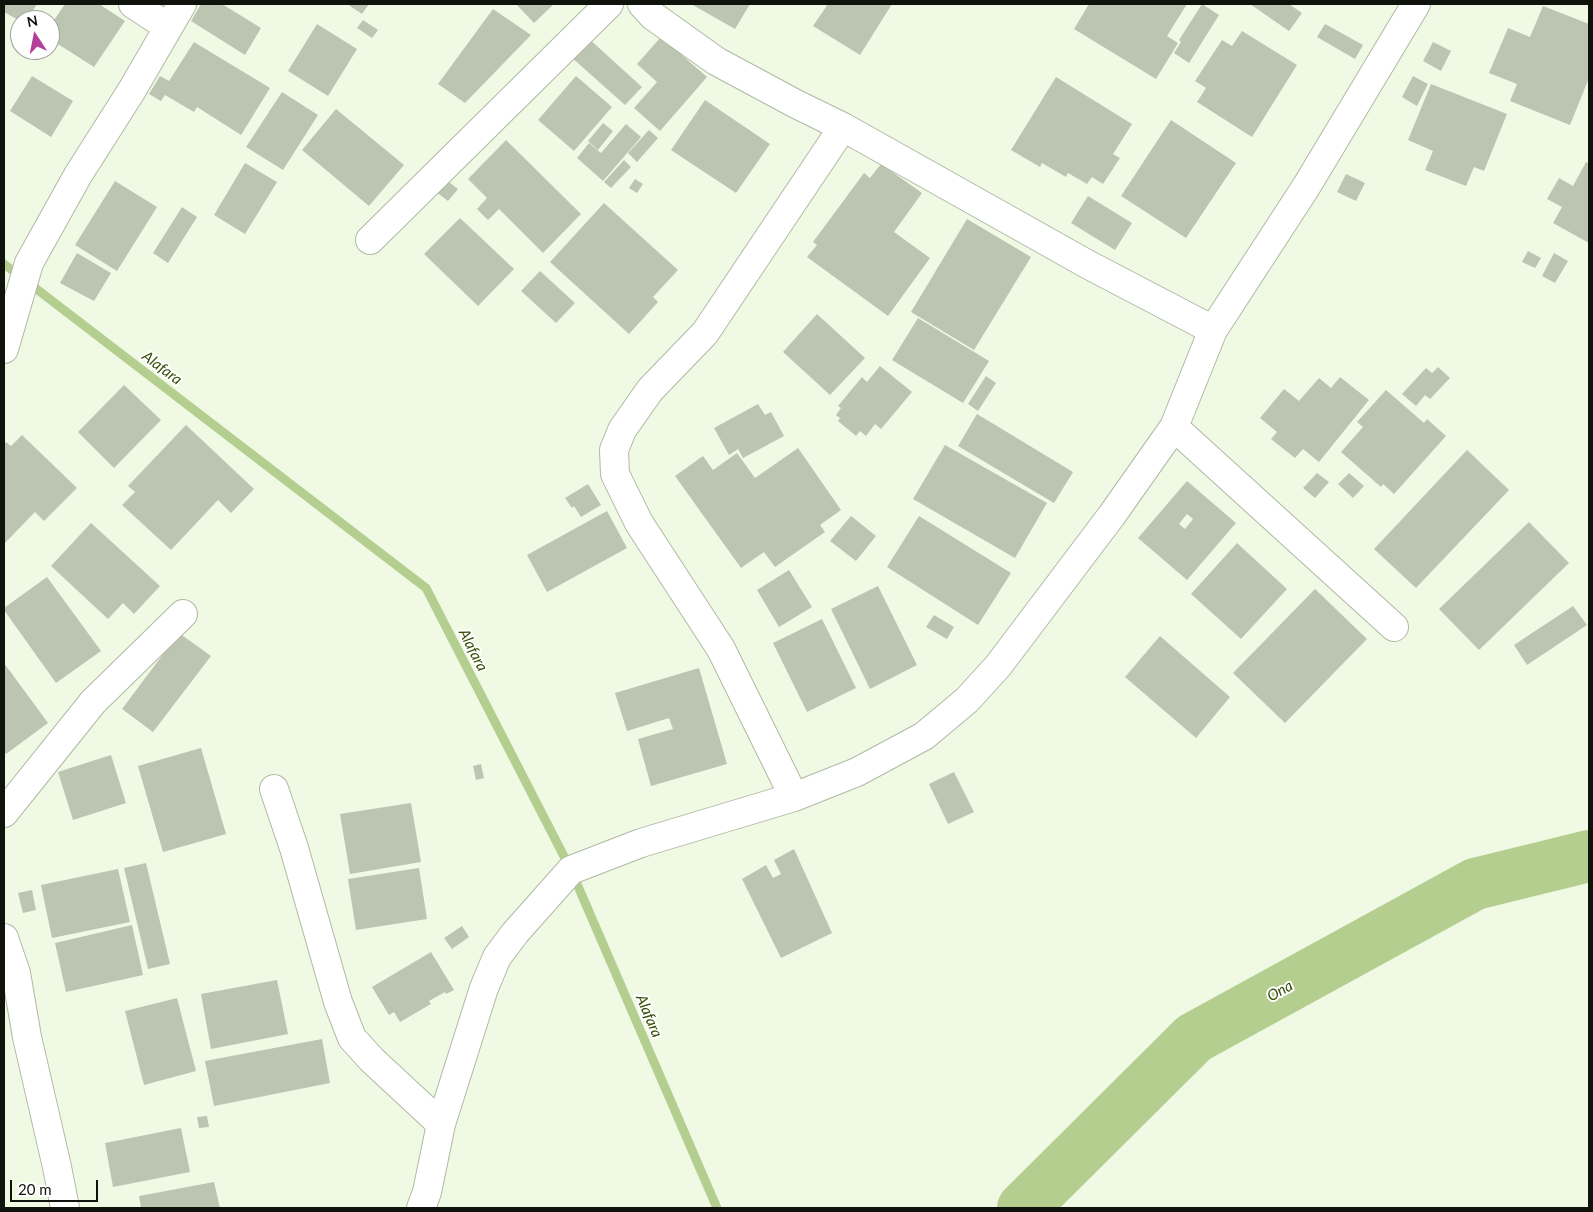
<!DOCTYPE html>
<html>
<head>
<meta charset="utf-8">
<style>
  body { margin:0 }
  #map { position:relative; width:1593px; height:1212px; overflow:hidden; background:#eff9e4; font-family:Lato,sans-serif }
  canvas { display:block }
  .frame { position:absolute; inset:0; border:5px solid #10130c; pointer-events:none }
  .north { position:absolute; left:10px; top:10px; width:50px; height:50px; box-sizing:border-box; background:#fff; border:1px solid #9fa19e; border-radius:50%; rotate:349deg; font-size:14px; font-weight:700; line-height:20px; text-align:center; color:#10130c }
  .north::after { content:''; display:block; margin:auto; width:18px; height:22px; background:#b2409a; clip-path:polygon(50% 0,100% 100%,50% 72%,0 100%) }
  .scale { position:absolute; left:10px; top:1180px; width:88px; height:22px; box-sizing:border-box; border:2px solid #10130c; border-top:0; padding-left:6px; font-size:15px; line-height:18px; white-space:nowrap; color:#10130c; -webkit-text-stroke:4px #fff; paint-order:stroke }
</style>
</head>
<body>
<div id="map">
<canvas width="1593" height="1212"></canvas>
<div class="frame"></div>
<div class="north">N</div>
<div class="scale">20 m</div>
</div>
<script>
const ctx = document.querySelector('canvas').getContext('2d');
ctx.lineJoin = 'round';
const shape = rows => new Path2D(rows.map(r => 'M' + r).join(''));
function trace(path, color, width, dash) { ctx.strokeStyle = color; ctx.lineWidth = width; ctx.lineCap = dash ? 'butt' : 'round'; ctx.setLineDash(dash || []); ctx.stroke(path); }
function paint(path, color) { ctx.fillStyle = color; ctx.fill(path, 'evenodd'); }
function write(font, color, halo, rows, align = 'center') {
  ctx.font = font + ' Lato,sans-serif'; ctx.lineWidth = 4; ctx.setLineDash([]); ctx.textBaseline = 'middle'; ctx.strokeStyle = halo; ctx.fillStyle = color; for (const [text, x, y, turn = 0] of rows) {
    ctx.save(); ctx.translate(x, y); ctx.rotate((+turn || 0) * Math.PI / 180); ctx.textAlign = isNaN(turn) ? turn : align; if (halo) ctx.strokeText(text, 0, 0); ctx.fillText(text, 0, 0); ctx.restore();
  }
}
trace(shape([
  [4,264,426,588,571,870,717,1208]
]), '#b4ce8f', 9);
trace(shape([
  [1023,1208,1194,1038,1475,884,1589,856]
]), '#b4ce8f', 52);
paint(shape([
  [4,4,37,4,27,20,20,20,20,21,4,12],
  [65,4,99,4,125,21,94,67,50,39,50,26],
  [201,4,222,4,261,28,245,55,191,21],
  [347,4,369,4,362,14],
  [516,4,554,4,534,23],
  [691,4,750,4,735,29],
  [828,4,892,4,860,55,813,26],
  [1089,4,1187,4,1167,36,1178,43,1156,79,1074,29],
  [1202,4,1219,15,1189,63,1174,53,1181,42,1179,40],
  [1250,4,1289,4,1302,13,1289,31],
  [1543,6,1589,24,1589,78,1570,125,1510,101,1517,84,1489,73,1508,28,1530,37],
  [493,9,531,35,465,103,438,84],
  [363,20,378,30,372,38,357,28],
  [317,24,357,49,328,96,288,71],
  [1325,24,1363,45,1355,59,1317,37],
  [1242,31,1297,65,1252,137,1197,102,1206,88,1195,81,1222,40,1232,46],
  [587,37,642,87,625,105,570,56],
  [661,37,707,77,660,131,634,108,657,82,637,64],
  [194,42,270,88,241,135,197,107,194,112,165,95,161,101,149,94,160,76,169,81],
  [1433,42,1451,51,1441,71,1423,61],
  [32,76,73,101,51,137,10,111],
  [576,76,612,107,574,151,538,120],
  [1413,76,1428,84,1417,106,1402,97],
  [1056,77,1132,124,1113,154,1120,158,1103,184,1092,177,1087,184,1068,173,1066,177,1042,163,1040,167,1011,150],
  [1431,84,1507,114,1484,171,1474,167,1466,186,1425,170,1433,151,1408,140],
  [282,92,318,115,283,170,246,147],
  [705,100,770,144,736,193,671,150],
  [336,109,404,165,369,206,302,150],
  [1171,120,1236,163,1186,238,1121,196],
  [603,123,613,131,598,150,588,141],
  [626,124,641,137,603,181,577,158,589,143,601,153],
  [649,130,658,138,637,162,628,153],
  [506,140,581,214,543,253,499,209,488,220,477,209,487,198,468,179],
  [624,160,631,167,611,188,604,182],
  [1586,162,1589,164,1589,243,1553,223,1562,207,1547,199,1559,178,1573,186],
  [245,163,277,182,245,234,214,215],
  [881,164,922,193,894,232,930,258,888,316,807,257,817,245,813,242,864,173,870,178],
  [1346,174,1365,183,1356,201,1337,192],
  [445,179,458,189,448,201,435,191],
  [635,179,643,184,637,193,629,188],
  [115,181,157,207,117,271,75,245],
  [1088,196,1132,223,1115,250,1071,223],
  [604,203,678,270,653,297,658,302,629,334,550,262],
  [182,207,197,217,168,263,153,253],
  [460,218,514,269,478,306,424,254],
  [967,219,1031,257,974,350,911,312],
  [1528,251,1541,258,1535,268,1522,262],
  [77,253,111,273,94,301,60,283],
  [1554,253,1568,261,1555,283,1542,276],
  [540,271,575,303,556,323,521,291],
  [817,314,865,358,830,395,783,352],
  [918,318,989,361,963,403,892,360],
  [880,366,912,392,881,429,875,424,866,436,860,431,856,436,838,421,840,418,836,415,841,408,838,406,862,377,867,382],
  [1438,367,1450,378,1430,399,1425,395,1416,406,1402,394,1426,368,1432,373],
  [986,376,996,383,978,411,968,404],
  [1340,377,1369,400,1319,462,1303,449,1295,458,1271,439,1277,432,1260,418,1284,389,1299,401,1319,378,1331,388],
  [124,385,161,420,114,468,78,432],
  [1386,390,1424,423,1427,419,1446,436,1394,494,1383,484,1381,487,1341,452,1363,427,1357,422],
  [758,404,765,415,771,412,784,436,743,458,738,449,729,455,714,428],
  [977,414,1073,472,1054,503,958,446],
  [186,425,254,489,231,513,218,500,171,550,122,505,135,492,128,486],
  [22,435,77,488,44,521,35,512,4,544,4,444,6,442,11,446],
  [945,445,1047,503,1015,558,913,499],
  [798,448,841,510,820,525,825,532,775,567,764,552,741,568,675,476,703,456,713,470,737,453,755,478],
  [1467,450,1509,490,1416,588,1374,549],
  [1317,473,1329,482,1315,498,1303,488],
  [1349,473,1364,486,1353,498,1338,484],
  [1187,481,1236,523,1187,580,1138,538],
  [1187,514,1193,519,1185,529,1179,524],
  [588,484,601,505,581,517,574,506,572,508,565,498],
  [607,511,627,548,547,592,527,555],
  [851,516,876,536,856,561,830,541],
  [919,516,1011,573,978,625,887,567],
  [1529,522,1569,563,1479,650,1439,609],
  [91,523,160,586,134,614,123,603,108,619,51,566],
  [1237,543,1287,589,1241,639,1191,594],
  [789,570,812,607,779,627,757,590],
  [47,577,101,651,56,683,4,610,4,608],
  [878,586,917,665,870,689,831,609],
  [1315,589,1367,639,1285,723,1233,673],
  [1573,606,1587,625,1527,665,1514,645],
  [934,615,954,627,947,639,926,627],
  [822,619,856,688,807,712,773,643],
  [179,633,211,656,153,732,122,709],
  [1160,636,1230,697,1196,738,1125,677],
  [4,663,48,723,6,754,4,751],
  [699,668,727,764,651,786,638,739,673,729,669,718,627,731,615,693],
  [201,748,226,834,163,852,138,766],
  [111,755,126,803,73,820,58,772],
  [481,764,484,778,476,780,473,766],
  [954,772,974,812,948,824,929,784],
  [411,803,421,862,350,874,340,814],
  [794,849,832,933,781,958,742,879,766,865,773,878,781,874,774,860],
  [146,863,170,964,148,969,124,868],
  [419,868,427,919,356,930,348,879],
  [118,869,130,922,52,938,41,885],
  [32,890,36,910,23,913,18,893],
  [132,925,143,975,66,992,55,943],
  [462,926,469,937,452,949,444,938],
  [431,952,454,990,446,994,445,992,429,1001,431,1004,400,1022,394,1012,389,1015,372,987],
  [277,980,288,1034,211,1049,201,994],
  [177,998,196,1071,144,1085,125,1011],
  [322,1039,330,1083,214,1106,205,1061],
  [207,1116,209,1127,199,1128,197,1117],
  [181,1128,190,1172,113,1187,105,1143],
  [214,1182,220,1208,141,1208,139,1196]
]), '#bcc5b2');
const minor = shape([
  [133,4,168,27],
  [642,4,653,16,716,61,796,104,843,127,1087,264,1213,330],
  [370,240,609,4],
  [4,349,29,263,78,175,132,90,182,4],
  [1174,427,1394,627],
  [274,789,294,848,338,1002,352,1038,372,1060,441,1124],
  [794,797,721,649,639,523,615,474,614,450,622,430,650,390,705,333,843,127],
  [4,813,93,702,183,614],
  [4,938,16,973,27,1037,57,1167,65,1208],
  [421,1208,427,1192,441,1124,484,988,497,957,515,933,571,870,641,843,794,797,857,772,924,736,967,700,998,666,1112,515,1174,427,1213,330,1306,187,1416,4]
]);
trace(minor, '#b0b9a5', 30);
trace(minor, '#fff', 28);
write('italic 15px', '#354b02', '#fff', [
  ["Alafara",162,368,37],
  ["Alafara",473,650,63],
  ["Ona",1280,991,-29],
  ["Alafara",649,1016,67]
]);
</script>
</body>
</html>
